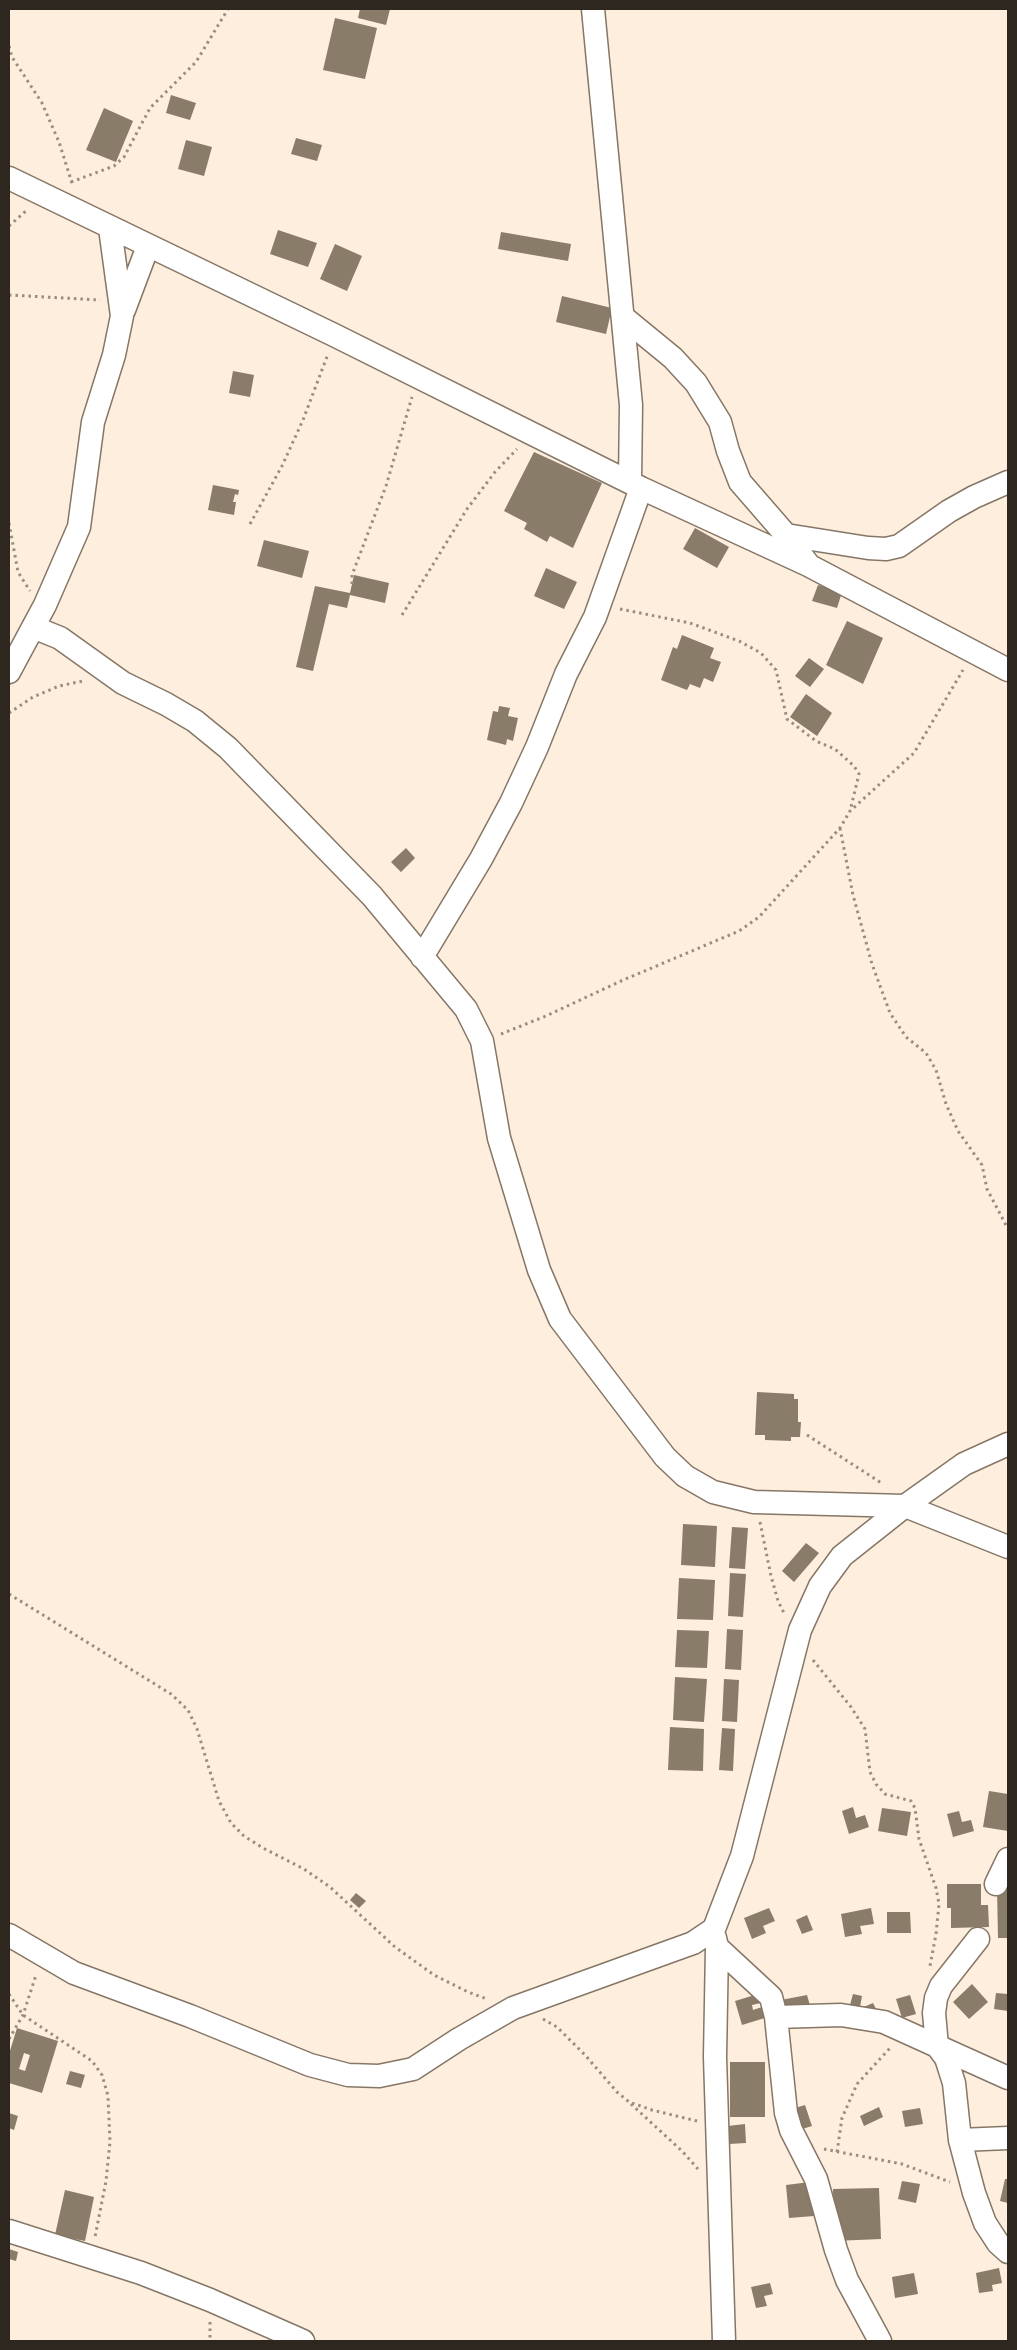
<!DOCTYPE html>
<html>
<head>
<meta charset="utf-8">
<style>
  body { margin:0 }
  #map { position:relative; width:1017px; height:2350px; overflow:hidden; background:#fdeede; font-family:Cabin,sans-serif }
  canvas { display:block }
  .frame { position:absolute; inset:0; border:10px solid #2e2720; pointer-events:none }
</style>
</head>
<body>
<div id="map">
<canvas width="1017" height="2350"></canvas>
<div class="frame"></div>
</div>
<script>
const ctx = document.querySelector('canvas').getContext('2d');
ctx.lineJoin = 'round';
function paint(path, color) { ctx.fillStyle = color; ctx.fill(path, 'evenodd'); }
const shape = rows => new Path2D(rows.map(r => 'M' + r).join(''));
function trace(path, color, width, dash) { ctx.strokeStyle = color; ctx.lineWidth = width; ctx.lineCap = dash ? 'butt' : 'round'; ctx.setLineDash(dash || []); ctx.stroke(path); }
paint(shape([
  [360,9,390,9,386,25,358,18],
  [335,18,377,28,365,79,323,70],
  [171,95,196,103,190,120,166,113],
  [104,108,133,121,116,162,86,150],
  [296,138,322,145,317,161,291,154],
  [186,140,212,147,204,176,178,169],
  [278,230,317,243,308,267,270,254],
  [501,232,571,244,568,261,498,249],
  [335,244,362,256,347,291,320,279],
  [562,296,612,308,606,334,556,322],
  [233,371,254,375,250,397,229,393],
  [534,452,602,483,573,548,550,536,547,542,524,529,527,523,504,511],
  [213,485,239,490,238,495,235,494,233,502,236,502,234,515,208,510],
  [695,528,729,547,717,568,683,549],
  [264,540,309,551,302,578,257,566],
  [546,568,577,582,564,609,534,596],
  [354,575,389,583,385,603,350,595,347,608,329,604,313,671,296,667,315,586,350,593],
  [818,585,842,592,837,608,812,601],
  [847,621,883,638,863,684,826,665],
  [682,635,714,648,710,658,721,662,713,682,704,678,700,688,690,684,687,690,661,680,673,647,677,649],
  [809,658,824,669,810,687,795,676],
  [806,694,832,713,817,736,790,717],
  [499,706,510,708,508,716,518,718,513,741,507,739,506,745,487,740,493,711,498,712],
  [406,848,415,858,401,872,391,862],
  [757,1392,794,1394,794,1399,798,1399,798,1422,801,1422,800,1437,791,1437,791,1441,765,1440,765,1435,755,1435],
  [683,1524,717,1526,715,1567,681,1565],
  [732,1527,748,1528,745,1569,729,1568],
  [806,1543,819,1553,794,1582,782,1571],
  [730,1573,746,1574,743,1617,728,1616],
  [679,1578,715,1580,713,1620,677,1619],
  [727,1629,743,1630,741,1670,725,1669],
  [677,1630,709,1631,707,1668,675,1667],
  [675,1677,707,1679,704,1722,673,1720],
  [724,1679,739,1680,737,1722,722,1721],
  [670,1727,704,1729,703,1771,668,1770],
  [722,1728,735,1729,733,1771,719,1770],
  [989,1791,1008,1794,1008,1831,983,1827],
  [853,1807,856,1818,865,1815,869,1827,849,1834,842,1811],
  [882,1808,911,1812,907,1836,878,1831],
  [959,1811,962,1822,971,1820,974,1831,953,1837,947,1814],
  [947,1884,981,1884,981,1905,988,1905,989,1927,951,1928,951,1908,947,1908],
  [997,1887,1008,1887,1008,1938,998,1938],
  [356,1893,366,1901,359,1908,350,1900],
  [769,1908,775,1921,763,1926,766,1933,752,1939,744,1918],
  [871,1908,874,1924,860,1926,862,1934,845,1937,841,1914],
  [887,1912,910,1912,911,1933,887,1933],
  [807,1915,813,1930,802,1934,796,1920],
  [972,1984,988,2002,969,2019,953,2002],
  [996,1993,1008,1994,1008,2011,994,2009],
  [758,1994,761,2003,752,2005,753,2010,765,2006,768,2017,742,2025,735,2001],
  [853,1994,862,1996,860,2007,850,2005],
  [807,1995,811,2009,784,2015,781,2000],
  [910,1995,916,2014,902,2018,896,1999],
  [873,2003,877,2011,859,2009],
  [17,2028,58,2041,42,2093,9,2083,9,2054],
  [24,2053,30,2055,25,2071,19,2069],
  [730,2062,765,2062,765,2117,730,2117],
  [70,2071,85,2075,81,2088,66,2084],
  [805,2105,812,2126,799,2130,792,2109],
  [879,2107,883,2117,864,2126,860,2116],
  [920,2108,923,2124,905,2127,902,2111],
  [9,2113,18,2116,14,2130,9,2128],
  [745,2124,746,2143,729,2144,728,2126],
  [1005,2179,1008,2179,1008,2203,1000,2201],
  [902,2181,920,2184,916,2203,898,2199],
  [810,2182,814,2216,789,2218,786,2185],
  [879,2188,881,2239,834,2241,833,2189],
  [65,2190,94,2197,85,2241,55,2235],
  [9,2249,18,2252,16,2261,9,2259],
  [999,2268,1002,2283,992,2285,993,2291,979,2293,976,2273],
  [914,2273,918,2294,895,2298,892,2277],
  [770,2283,773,2294,764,2296,767,2306,756,2308,751,2287]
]), '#897c68');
const street = shape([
  [593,9,631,405,630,482],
  [9,178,334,335,641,488,808,565,1008,670],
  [124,310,148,246],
  [623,317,673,358,696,383,720,422,728,451,740,482,786,535,808,564],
  [786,535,868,548,886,549,899,546,949,511,974,497,1008,482],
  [33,627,60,638,123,683,166,704,195,721,228,748,372,896,466,1009,482,1041,499,1138,539,1270,560,1319,665,1457,685,1476,713,1492,754,1502,905,1506,1008,1547],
  [9,672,45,605,79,527,93,422,114,355,122,316,110,228],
  [422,957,481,859,511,803,537,747,566,674,595,617,641,488],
  [996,1884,1008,1859],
  [9,1935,74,1973,190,2016,310,2065,348,2075,379,2076,413,2069,459,2039,513,2008,693,1943,714,1929,742,1856,800,1630,820,1586,842,1556,905,1506,964,1464,1008,1444],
  [715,1938,717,1947,715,2057,724,2341],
  [978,1939,941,1986,936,1998,934,2013,937,2046,1008,2078],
  [717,1947,771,1997,776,2017,786,2113,791,2130,816,2179,836,2250,847,2280,880,2341],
  [776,2017,841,2015,884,2022,937,2046,946,2058,954,2083,960,2140,974,2193,985,2223,998,2243,1008,2252],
  [960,2140,1008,2138],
  [9,2231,141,2273,210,2300,303,2341]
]);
trace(street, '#867665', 25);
trace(shape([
  [9,46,12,57,42,103,59,142,72,183],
  [71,182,114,166,124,157,150,108,196,62,228,9],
  [9,226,27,210],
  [9,295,100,300],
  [9,523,18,572,30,591],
  [250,524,282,466,303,420,328,354],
  [352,584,352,575,386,486,412,397],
  [620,609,690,623,739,641,761,653,776,670,787,719,816,741,835,749,854,766,859,774,850,811],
  [402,615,467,509,495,472,517,449],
  [9,713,33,697,59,686,83,681],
  [840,828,853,895,872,964,890,1013,906,1037,926,1053,936,1070,946,1104,958,1131,982,1165,987,1189,1008,1229],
  [501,1034,546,1016,621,981,739,931,759,917,840,828,850,811,914,753,963,670],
  [807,1435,883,1484],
  [760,1522,771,1576,778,1601,785,1615],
  [9,1594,171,1694,188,1710,197,1729,219,1801,231,1823,244,1836,263,1848,304,1869,330,1887,395,1947,434,1975,468,1992,487,1999],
  [813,1660,851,1707,865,1729,870,1772,876,1784,885,1794,911,1801,915,1808,919,1839,936,1888,939,1904,936,1934,930,1966],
  [9,1994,23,2015,92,2061,102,2075,108,2096,110,2142,106,2181,95,2237],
  [543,2019,557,2027,585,2055,617,2092,629,2102,652,2110,697,2121],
  [9,2039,23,2015,36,1975],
  [631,2104,682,2151,698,2169],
  [824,2149,902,2164,950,2182],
  [837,2152,842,2118,857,2084,891,2047],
  [210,2322,210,2341]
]), '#988d81', 3, [2.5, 4]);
trace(street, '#fff', 22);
</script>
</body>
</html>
